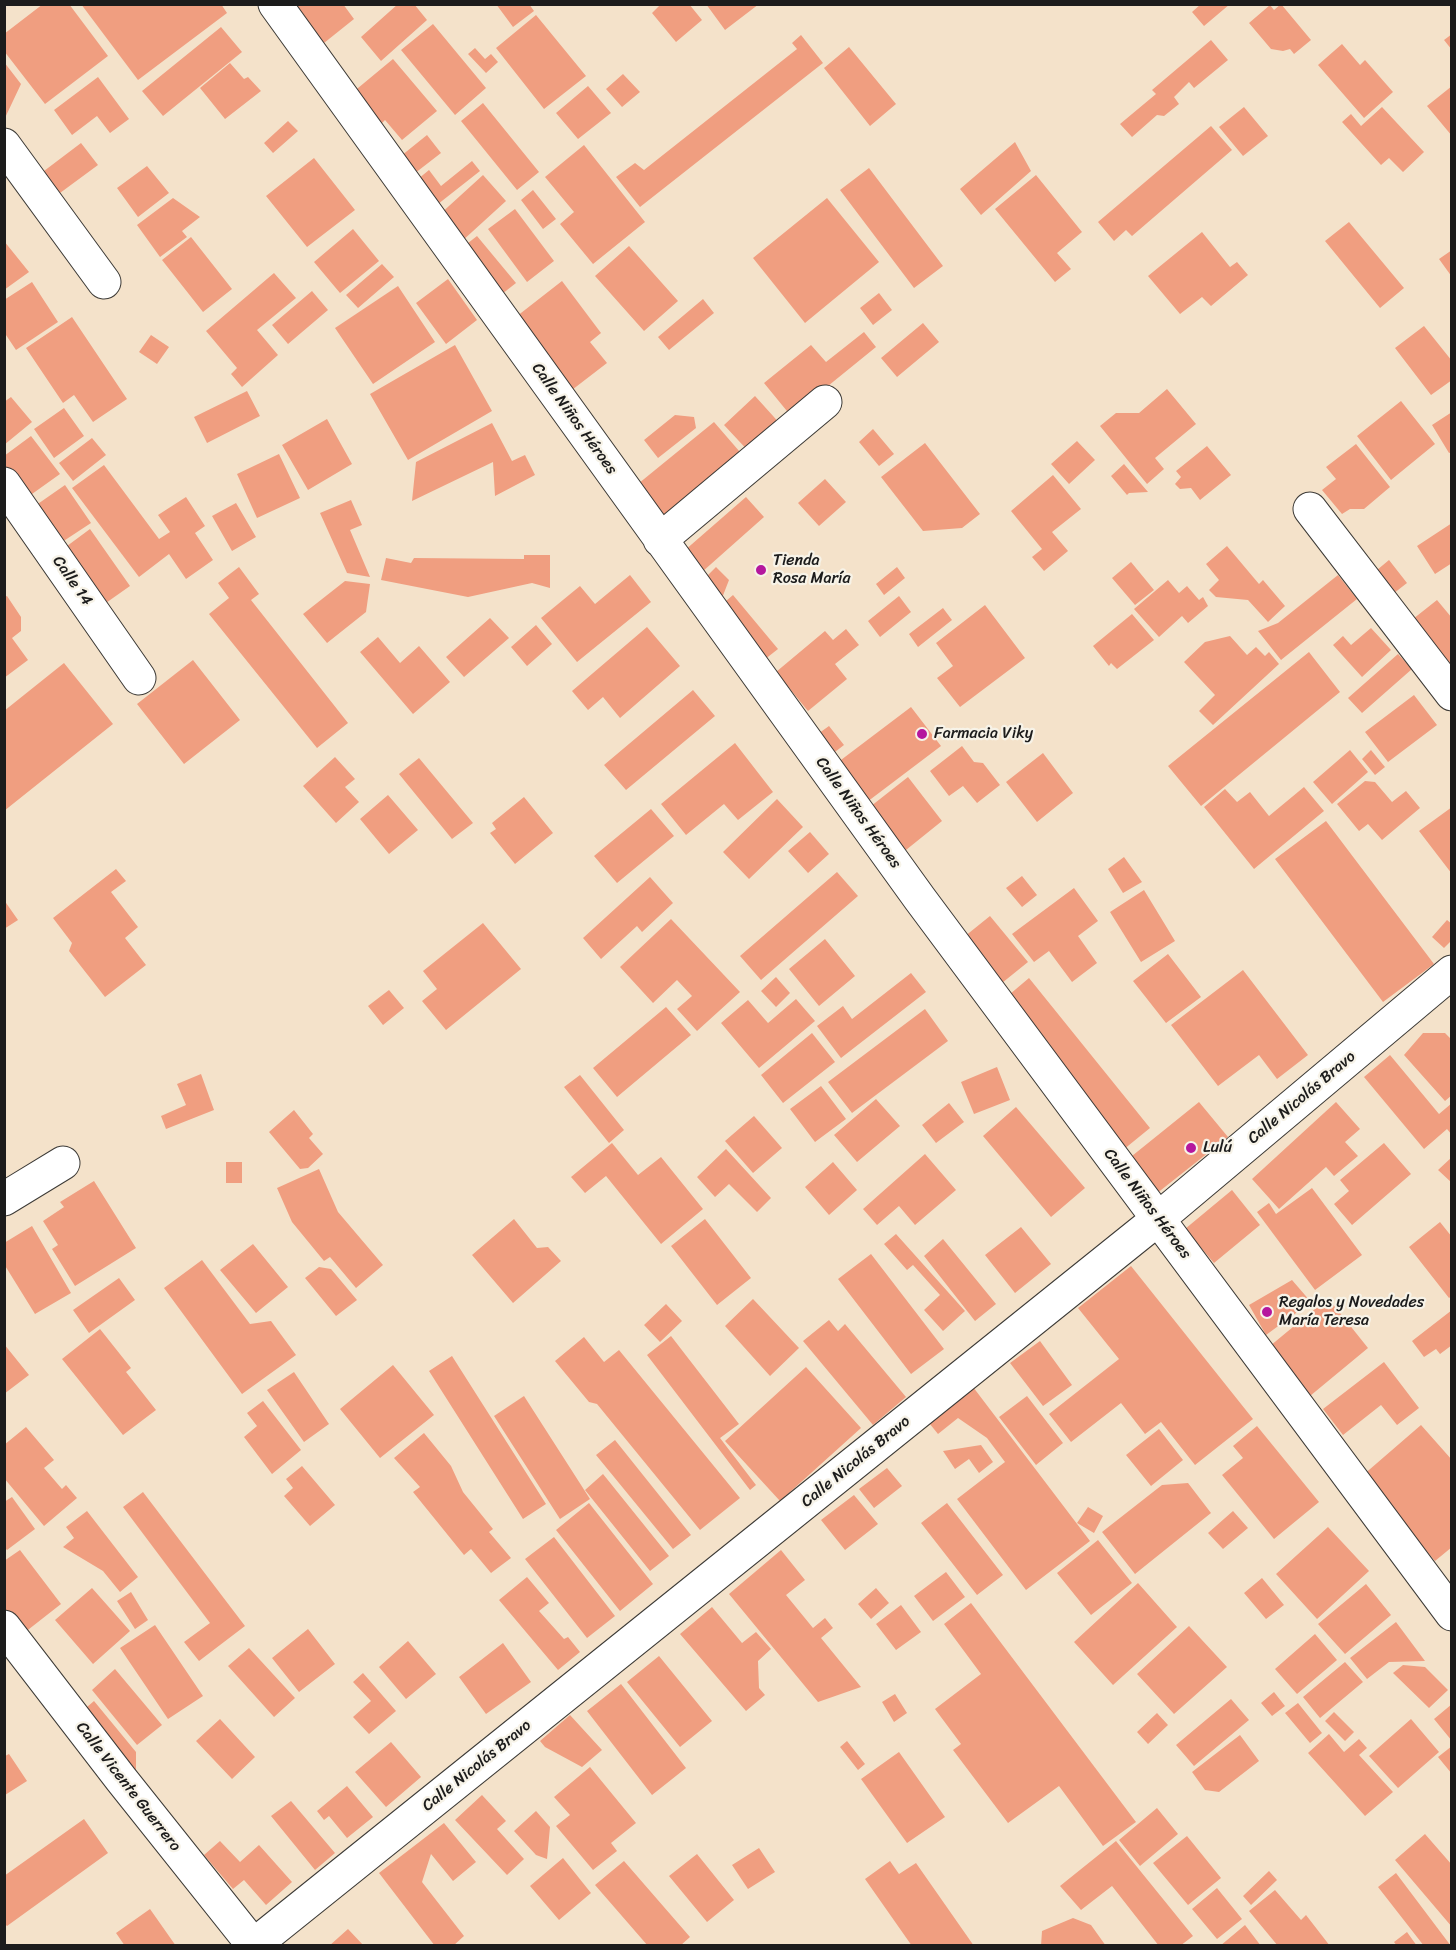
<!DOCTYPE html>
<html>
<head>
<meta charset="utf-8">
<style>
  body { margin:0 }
  #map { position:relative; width:1456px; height:1950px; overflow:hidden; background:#f4e2ca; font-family:Sriracha,sans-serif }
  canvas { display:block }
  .frame { position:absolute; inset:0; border:6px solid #1c1c1c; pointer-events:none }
</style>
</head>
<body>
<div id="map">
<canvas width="1456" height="1950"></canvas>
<div class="frame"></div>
</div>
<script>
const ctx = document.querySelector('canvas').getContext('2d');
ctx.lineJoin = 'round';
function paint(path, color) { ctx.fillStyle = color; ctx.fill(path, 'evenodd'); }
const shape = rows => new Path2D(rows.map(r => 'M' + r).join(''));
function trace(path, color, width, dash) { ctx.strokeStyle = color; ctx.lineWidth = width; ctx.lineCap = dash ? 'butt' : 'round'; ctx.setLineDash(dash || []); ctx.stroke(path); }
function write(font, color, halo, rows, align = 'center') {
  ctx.font = font + ' Sriracha,sans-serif'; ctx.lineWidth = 4.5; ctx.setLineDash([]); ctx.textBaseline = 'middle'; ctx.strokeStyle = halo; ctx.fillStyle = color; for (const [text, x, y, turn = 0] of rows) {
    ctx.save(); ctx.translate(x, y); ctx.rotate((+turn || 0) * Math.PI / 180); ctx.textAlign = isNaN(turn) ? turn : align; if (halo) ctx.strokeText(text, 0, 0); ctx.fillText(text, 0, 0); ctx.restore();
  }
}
paint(shape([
  [43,4,69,4,108,56,45,104,4,51,4,34],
  [81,4,221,4,227,13,138,80],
  [294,4,343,4,354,19,324,43],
  [398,4,414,4,427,20,381,61,361,37],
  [496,4,529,4,534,11,513,27],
  [661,4,689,4,702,20,676,42,652,13],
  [706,4,759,4,725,30],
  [1201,4,1230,4,1204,26,1192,12],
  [1281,4,1311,40,1294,54,1290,49,1283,51,1271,49,1249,23,1270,5,1274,10],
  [536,15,586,76,544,109,496,48],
  [433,24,486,88,455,115,401,50],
  [221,27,242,52,163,116,142,91],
  [1452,34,1452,50,1444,40],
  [801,35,823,63,640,207,616,177,635,163,644,170,797,49,792,43],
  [1211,40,1228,60,1194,88,1189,82,1174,97,1179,104,1164,116,1157,115,1132,137,1120,124,1156,94,1152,90],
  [1342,44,1360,65,1365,60,1393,92,1364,118,1318,65],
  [849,47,896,104,870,126,824,68],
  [475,48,485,59,491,54,498,62,486,73,468,54],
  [393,59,437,111,402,140,385,120,379,126,352,93],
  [4,62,21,84,4,120],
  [230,63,244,79,248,77,261,91,225,119,200,88],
  [623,74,640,92,622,107,606,89],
  [98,77,129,119,110,133,97,116,72,135,54,110],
  [588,86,611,113,578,139,556,113],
  [1452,86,1452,136,1427,106],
  [483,103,539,172,517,190,461,121],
  [1244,107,1268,136,1243,156,1219,127],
  [1382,107,1424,152,1403,172,1389,158,1381,165,1342,122,1351,114,1361,126],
  [288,121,298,131,273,153,264,143],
  [1211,126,1232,150,1132,236,1126,230,1114,241,1098,222],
  [427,135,441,153,410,177,396,160],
  [1015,142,1031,171,981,215,960,189],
  [81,143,98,165,60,193,44,171],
  [584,145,645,222,593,264,560,224,574,212,545,177],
  [314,158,355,210,307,247,266,196],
  [472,161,480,171,433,208,412,184,429,170,441,186],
  [147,166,169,193,138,217,117,188],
  [869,168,943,266,914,288,840,190],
  [483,175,506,201,461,242,438,216],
  [1036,175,1082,232,1057,253,1071,269,1055,282,995,209],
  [533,190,556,219,543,229,521,200],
  [173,198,200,217,182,231,187,237,160,257,137,225],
  [827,198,879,262,805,323,753,258],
  [515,209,554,261,527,282,488,229],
  [1349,222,1404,288,1380,308,1325,241],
  [353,229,379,261,340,293,314,262],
  [1202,232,1230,267,1237,262,1248,275,1211,306,1202,297,1180,314,1148,276],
  [477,236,516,283,502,294,463,247],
  [191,237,232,289,203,312,162,260],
  [4,241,29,272,4,290],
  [629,246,678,301,644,331,595,276],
  [1452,250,1452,277,1439,259],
  [382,264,394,277,358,308,346,295],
  [274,273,296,298,257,330,278,355,242,387,231,374,237,368,206,331],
  [448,279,477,320,446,344,416,303],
  [562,281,601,333,590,342,607,363,568,393,512,320],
  [32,282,58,322,16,350,4,332,4,300],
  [398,286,435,342,373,384,335,328],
  [312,291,328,310,288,344,272,325],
  [879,293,892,310,873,325,860,308],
  [703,299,714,313,669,350,658,337],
  [72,317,127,399,93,422,74,395,63,403,26,348],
  [923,323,939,342,897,377,881,358],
  [1424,326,1452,361,1452,380,1431,395,1395,348],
  [864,332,876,347,791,416,764,383,811,345,826,362],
  [151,335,169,347,157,364,139,352],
  [455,345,492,411,408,460,370,394],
  [1167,389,1196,424,1155,458,1164,469,1147,484,1100,426,1116,413,1139,413],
  [247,391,260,416,207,443,194,417],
  [755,396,783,427,752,455,724,425],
  [11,397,32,422,4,445,4,402],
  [1401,401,1435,444,1391,480,1357,436],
  [64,408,84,436,54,458,34,429],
  [1452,412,1452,452,1449,453,1432,425],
  [675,415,694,417,696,428,658,458,644,440],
  [327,419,352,464,308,490,282,445],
  [714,422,746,459,664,526,633,488],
  [492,423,512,461,525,455,535,475,495,496,493,462,412,501,416,462],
  [873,429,894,454,879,466,859,442],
  [31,436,60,474,25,499,4,471,4,456],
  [92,438,106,455,73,481,59,463],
  [1077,441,1095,460,1069,484,1051,464],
  [925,443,980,514,962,528,923,531,881,477],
  [1356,444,1390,487,1364,509,1350,509,1342,514,1322,490,1336,479,1326,467],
  [1207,446,1231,475,1200,500,1191,488,1180,489,1175,484,1181,477,1176,471],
  [279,454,300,498,257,518,237,474],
  [1124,464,1148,492,1129,493,1127,495,1111,476],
  [104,465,159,539,170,532,158,515,186,497,205,526,195,533,213,560,186,579,169,554,139,577,72,488],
  [1053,475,1081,509,1052,532,1068,551,1044,571,1032,557,1042,549,1011,511],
  [825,479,846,502,819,526,798,503],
  [65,485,91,523,56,546,32,508],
  [746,497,764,517,702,572,684,551],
  [351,500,362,525,350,530,370,577,347,573,320,513],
  [236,503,256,537,232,551,212,516],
  [1452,523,1452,563,1435,574,1417,546],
  [90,529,130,586,103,605,63,549],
  [1227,546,1259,584,1263,580,1285,606,1268,622,1248,600,1216,597,1209,590,1219,580,1206,564],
  [524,555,550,555,550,588,532,583,468,597,381,580,386,558,411,563,414,558,524,559],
  [1389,560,1407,583,1389,597,1371,575],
  [1131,562,1154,590,1135,605,1112,578],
  [239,567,259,594,251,600,348,723,317,748,209,614,229,598,218,583],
  [716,567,729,580,722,598,707,584,711,580,707,576],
  [897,567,905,578,884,595,876,584],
  [630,575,651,602,577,662,541,618,580,586,595,604],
  [1338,575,1357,599,1281,660,1258,631,1278,623],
  [1168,580,1179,593,1187,586,1199,600,1203,597,1208,606,1188,623,1182,616,1159,637,1134,609],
  [345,581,370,584,366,612,327,643,303,614],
  [733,595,778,649,764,660,719,607],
  [7,596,21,617,21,631,12,638,28,660,4,678,4,597],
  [899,596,911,612,880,637,868,621],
  [1437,600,1452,618,1452,668,1413,619],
  [985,605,1025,658,960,707,937,678,953,666,936,643],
  [943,608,952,620,918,647,909,634],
  [1132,614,1154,640,1117,669,1111,663,1109,666,1093,646],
  [490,618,509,638,464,677,446,657],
  [536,625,552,644,527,666,511,647],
  [647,627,680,666,620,718,603,697,588,710,572,691],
  [1371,628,1391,650,1362,677,1333,645,1343,636,1351,645],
  [846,629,859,645,835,664,847,679,808,711,776,672,825,631,833,640],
  [1230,636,1247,655,1256,647,1265,656,1269,652,1279,664,1213,725,1199,711,1215,695,1184,662,1205,642],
  [378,637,400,663,419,646,450,682,413,714,360,652],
  [1309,652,1340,692,1201,806,1168,766],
  [1398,654,1412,669,1362,713,1348,698],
  [193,660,240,720,184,764,137,704],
  [64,663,113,724,4,811,4,711],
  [693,690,715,716,626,790,604,765],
  [1414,695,1437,725,1388,762,1365,732],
  [911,707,941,746,863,805,833,766],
  [829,726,844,745,831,755,815,736],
  [735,743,773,792,738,820,724,804,686,835,661,804],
  [962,746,974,762,983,763,1000,785,977,803,963,786,949,796,930,771],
  [1350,750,1368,772,1332,804,1313,782],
  [1371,750,1385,767,1375,775,1362,759],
  [1043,753,1073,793,1037,822,1006,782],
  [335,757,355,779,345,787,359,802,336,823,303,786],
  [419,758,473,823,452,839,399,774],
  [908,777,942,821,901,854,866,810],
  [1365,781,1375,782,1392,802,1406,791,1420,808,1382,840,1368,824,1359,831,1337,804],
  [1304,787,1324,811,1254,869,1204,807,1225,789,1237,802,1250,792,1269,816],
  [388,795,418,830,389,854,360,819],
  [524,797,553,833,515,864,490,833,496,829,492,823],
  [777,799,803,827,749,879,723,852],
  [1452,807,1452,874,1419,831],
  [651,809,674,836,617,883,594,856],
  [1326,821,1434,964,1383,1002,1275,859],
  [810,832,829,854,808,873,788,851],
  [1124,857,1142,882,1123,893,1108,869],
  [116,869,126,881,111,892,138,927,125,938,146,965,105,997,69,951,72,943,53,918],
  [837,872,858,896,761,980,740,956],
  [1022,876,1037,895,1022,907,1006,888],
  [650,877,673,903,642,932,637,926,601,959,583,938],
  [1074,888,1098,921,1078,936,1097,963,1072,982,1049,951,1034,962,1012,934],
  [1144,890,1175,941,1141,962,1110,912],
  [4,900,18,920,4,929],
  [990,916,1028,962,997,987,959,941],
  [671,919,740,992,697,1031,677,1009,692,996,677,980,653,1003,620,967],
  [1447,920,1452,924,1452,940,1444,948,1432,937],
  [483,923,521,969,446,1030,422,1001,437,989,423,971],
  [825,939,855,976,819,1006,789,969],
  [1168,954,1201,997,1166,1023,1133,981],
  [1243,970,1308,1055,1277,1079,1259,1055,1218,1086,1171,1025],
  [911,973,926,992,841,1058,817,1026,843,1006,852,1019],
  [776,977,790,993,776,1007,761,991],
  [1029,978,1150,1128,1123,1150,1003,1000],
  [389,990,404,1008,383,1025,368,1006],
  [796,999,815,1021,759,1068,721,1023,748,1000,768,1023],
  [666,1007,691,1035,617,1097,593,1068],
  [925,1009,948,1041,852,1113,828,1082],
  [812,1033,835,1062,783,1103,761,1075],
  [1423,1033,1445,1033,1452,1040,1452,1095,1445,1101,1404,1055],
  [1390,1055,1439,1114,1452,1103,1452,1135,1447,1129,1424,1149,1364,1077],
  [997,1067,1010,1100,974,1114,961,1082],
  [201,1074,214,1110,166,1129,161,1116,186,1105,177,1084],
  [580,1075,624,1130,609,1143,564,1087],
  [821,1086,846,1119,815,1142,790,1109],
  [876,1099,900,1126,857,1162,834,1135],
  [1199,1102,1228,1137,1156,1194,1127,1160],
  [1336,1102,1360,1129,1345,1142,1358,1156,1334,1176,1326,1167,1279,1209,1252,1179],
  [949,1103,964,1122,936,1143,922,1125],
  [1016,1107,1085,1188,1051,1217,983,1136],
  [294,1110,313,1134,309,1138,323,1154,308,1168,300,1169,269,1132],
  [754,1116,782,1148,753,1173,725,1141],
  [612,1143,638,1175,661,1157,703,1209,661,1244,606,1176,585,1193,571,1177],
  [1384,1143,1411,1174,1352,1225,1334,1204,1349,1191,1340,1180],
  [726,1149,771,1198,757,1212,729,1184,715,1197,697,1177],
  [925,1154,956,1190,915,1225,899,1206,877,1225,863,1209],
  [1452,1157,1452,1183,1438,1170],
  [226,1162,242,1162,242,1183,226,1183],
  [833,1162,857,1190,829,1215,805,1187],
  [319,1169,338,1212,383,1265,356,1288,330,1257,324,1261,292,1222,277,1188],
  [94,1181,136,1248,75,1286,52,1249,58,1245,43,1221,64,1207,60,1202],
  [1312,1188,1362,1255,1315,1290,1257,1212,1269,1203,1276,1214],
  [1232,1190,1260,1225,1214,1263,1185,1229],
  [514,1219,537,1248,548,1247,561,1261,513,1303,472,1255],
  [705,1219,751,1278,717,1305,671,1246],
  [1440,1222,1452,1237,1452,1296,1449,1298,1409,1247],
  [32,1226,71,1293,35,1314,4,1264,4,1243],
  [1021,1227,1051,1264,1015,1293,985,1255],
  [896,1234,965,1311,943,1331,924,1310,940,1295,913,1265,907,1270,884,1244],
  [943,1239,996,1304,975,1321,924,1256],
  [253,1244,288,1287,256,1313,220,1270],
  [871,1254,944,1349,911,1374,838,1279],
  [202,1260,250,1324,271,1321,296,1355,242,1394,164,1288],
  [1131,1266,1253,1419,1195,1465,1161,1422,1145,1434,1121,1403,1071,1442,1049,1414,1119,1359,1078,1308],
  [319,1267,331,1269,357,1300,336,1316,305,1278],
  [119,1278,135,1300,89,1333,73,1310],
  [1292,1280,1311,1302,1266,1335,1249,1305],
  [1328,1298,1368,1348,1310,1396,1270,1346],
  [753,1299,799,1348,770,1376,725,1326],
  [666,1304,682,1321,660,1342,644,1325],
  [1452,1310,1452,1345,1440,1354,1436,1349,1424,1357,1412,1341],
  [829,1320,838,1331,845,1324,906,1397,873,1425,803,1341],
  [100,1329,131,1368,126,1372,156,1410,123,1435,62,1359],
  [671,1336,739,1424,720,1438,756,1485,750,1490,647,1355],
  [584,1337,604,1362,619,1350,740,1498,700,1530,597,1404,589,1402,555,1361],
  [1040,1341,1072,1385,1043,1406,1010,1363],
  [4,1344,29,1375,4,1394],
  [452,1356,546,1504,523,1519,429,1371],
  [1384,1362,1419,1408,1397,1425,1381,1405,1343,1435,1323,1409],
  [393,1365,434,1415,380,1458,340,1409],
  [806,1367,861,1428,780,1501,725,1441],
  [294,1372,329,1424,304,1442,267,1390],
  [970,1383,1090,1541,1026,1590,957,1499,1005,1462,987,1438,958,1418,938,1434,925,1418],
  [524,1396,590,1499,560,1519,494,1416],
  [1027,1396,1063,1443,1036,1465,999,1417],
  [263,1401,301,1450,272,1474,244,1437,257,1426,247,1413],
  [1421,1425,1452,1460,1452,1547,1435,1561,1362,1476],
  [1257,1426,1319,1502,1274,1539,1222,1475,1243,1458,1233,1446],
  [26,1427,54,1460,44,1468,62,1489,66,1485,77,1498,44,1526,4,1478,4,1445],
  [1159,1429,1183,1460,1151,1486,1126,1455],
  [424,1433,451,1466,463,1492,493,1529,489,1532,511,1558,491,1573,471,1549,464,1555,413,1492,420,1487,394,1458],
  [615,1440,691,1535,673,1549,596,1455],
  [981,1445,993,1462,979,1473,969,1459,955,1469,943,1451],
  [302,1466,335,1505,310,1526,284,1496,293,1488,286,1479],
  [887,1468,902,1486,874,1508,859,1489],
  [603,1474,669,1556,650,1571,585,1490],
  [1188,1483,1211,1513,1135,1574,1102,1532,1162,1485],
  [143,1492,245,1626,199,1661,184,1642,210,1623,123,1507],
  [854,1495,878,1524,845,1550,821,1520],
  [12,1497,35,1529,7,1550,4,1547,4,1502],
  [589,1503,653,1584,620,1611,556,1530],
  [947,1503,1003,1575,977,1595,921,1523],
  [1088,1507,1103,1516,1094,1533,1077,1523],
  [87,1511,138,1577,120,1592,103,1571,63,1547,74,1538,66,1527],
  [1233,1511,1248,1528,1223,1549,1208,1533],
  [1328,1527,1369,1571,1317,1619,1276,1574],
  [554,1537,615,1616,587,1638,525,1559],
  [1098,1540,1132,1583,1091,1615,1057,1573],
  [20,1550,61,1604,24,1633,4,1608,4,1561],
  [781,1550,805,1580,786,1595,813,1628,825,1618,833,1628,821,1638,861,1687,818,1702,729,1594],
  [946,1572,965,1597,933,1621,914,1596],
  [527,1577,549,1603,539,1611,564,1639,568,1637,580,1652,558,1670,499,1600],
  [1262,1578,1284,1605,1266,1619,1244,1593],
  [1138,1583,1177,1627,1113,1685,1074,1642],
  [1366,1584,1391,1615,1345,1654,1318,1624],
  [92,1588,130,1631,93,1664,55,1620],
  [876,1588,889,1603,871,1619,858,1604],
  [131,1592,148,1620,135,1629,117,1601],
  [971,1603,1136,1822,1103,1846,1059,1786,1008,1823,953,1750,961,1744,935,1709,981,1674,944,1624],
  [901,1605,921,1632,896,1650,876,1624],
  [712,1607,742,1643,756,1632,771,1649,758,1661,759,1688,765,1695,746,1711,680,1634],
  [1396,1622,1425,1661,1389,1662,1367,1679,1350,1658],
  [155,1625,203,1696,168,1719,120,1648],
  [1189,1626,1227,1667,1174,1714,1137,1674],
  [308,1629,335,1664,299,1692,272,1658],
  [1315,1634,1337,1660,1297,1694,1275,1669],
  [408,1641,436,1674,406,1699,379,1667],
  [503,1643,531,1682,486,1714,459,1677],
  [249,1648,295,1698,274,1717,228,1666],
  [659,1656,712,1721,680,1747,627,1682],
  [1345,1662,1363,1682,1320,1718,1303,1697],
  [1403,1665,1425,1667,1448,1690,1429,1708,1393,1673],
  [115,1669,162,1725,137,1745,92,1690],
  [363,1673,396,1711,369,1734,353,1717,371,1701,353,1682],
  [621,1684,686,1768,652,1795,587,1711],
  [1274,1692,1285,1706,1272,1716,1261,1703],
  [895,1694,907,1713,894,1722,882,1702],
  [1231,1699,1249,1720,1194,1766,1176,1745],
  [94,1701,136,1752,136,1770,121,1770,82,1719,87,1707],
  [1298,1703,1322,1733,1310,1743,1285,1713],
  [1452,1704,1452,1741,1434,1719],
  [1334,1712,1354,1732,1345,1741,1325,1721],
  [1157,1713,1168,1725,1148,1744,1137,1732],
  [570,1715,602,1750,582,1767,545,1747,540,1741],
  [220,1719,255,1757,232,1779,196,1741],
  [1411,1719,1439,1752,1398,1788,1369,1756],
  [1329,1734,1344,1752,1359,1739,1367,1748,1359,1755,1393,1792,1365,1816,1308,1753],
  [1240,1735,1259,1761,1219,1792,1205,1790,1192,1772],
  [847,1741,865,1764,858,1770,840,1747],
  [391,1742,421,1777,386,1807,355,1772],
  [1452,1746,1452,1774,1438,1757],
  [899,1752,945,1817,907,1843,861,1779],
  [9,1754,27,1781,5,1795,5,1756],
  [590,1767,636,1823,611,1843,617,1851,593,1870,556,1826,570,1815,554,1797],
  [347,1786,373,1817,347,1838,329,1816,324,1820,317,1811],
  [482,1795,506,1821,497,1829,524,1859,507,1875,455,1820],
  [291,1801,335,1853,315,1870,271,1816],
  [1157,1808,1178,1834,1140,1866,1119,1840],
  [536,1811,550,1827,547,1859,536,1855,514,1831],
  [84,1819,108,1853,7,1926,4,1923,4,1876],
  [444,1823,476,1862,453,1881,431,1854,422,1882,464,1936,453,1946,435,1946,379,1873],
  [1425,1834,1452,1865,1452,1927,1395,1860],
  [1187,1836,1221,1878,1188,1905,1153,1863],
  [220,1841,240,1862,259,1845,292,1882,266,1905,244,1880,233,1889,204,1855],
  [1116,1841,1193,1936,1180,1946,1159,1946,1112,1886,1081,1910,1060,1886],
  [759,1848,775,1872,748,1889,732,1865],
  [697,1854,734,1900,707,1922,669,1876],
  [563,1858,591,1893,559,1920,530,1886],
  [624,1861,690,1937,680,1946,648,1946,595,1885],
  [890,1861,899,1874,916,1863,974,1946,912,1946,865,1879],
  [1269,1871,1277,1880,1251,1905,1243,1896],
  [1396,1873,1451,1946,1424,1946,1378,1887],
  [1217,1888,1242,1919,1217,1939,1192,1909],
  [1275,1890,1301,1920,1306,1915,1330,1946,1278,1946,1249,1911],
  [150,1909,176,1946,125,1946,116,1933],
  [1073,1918,1091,1925,1106,1946,1041,1946,1042,1931],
  [1245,1925,1261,1946,1220,1946],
  [348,1929,364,1946,329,1946],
  [1407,1932,1417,1946,1397,1946,1394,1942]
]), '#f09e80');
const street = shape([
  [275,4,920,899,1452,1614],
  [4,145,104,282],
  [4,484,139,678],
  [1310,509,1452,694],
  [660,540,825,402],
  [4,1199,63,1163],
  [4,1627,121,1779,254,1946],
  [254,1945,1158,1219,1452,972]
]);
trace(street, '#3c3a36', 35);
trace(street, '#fff', 33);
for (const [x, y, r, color] of [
  [761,570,6,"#b5179e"],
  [922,734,6,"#b5179e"],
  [1191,1148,6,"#b5179e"],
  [1267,1312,6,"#b5179e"]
]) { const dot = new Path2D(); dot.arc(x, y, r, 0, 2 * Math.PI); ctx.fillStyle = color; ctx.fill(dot); trace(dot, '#f7f3e8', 2); }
write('16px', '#1c1c1c', '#f7f3e8', [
  ["Calle Niños Héroes",574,419,54],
  ["Calle 14",72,581,55],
  ["Calle Niños Héroes",858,813,54],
  ["Calle Nicolás Bravo",1302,1098,-40],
  ["Calle Niños Héroes",1147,1204,53],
  ["Calle Nicolás Bravo",856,1462,-39],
  ["Calle Nicolás Bravo",477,1766,-39],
  ["Calle Vicente Guerrero",128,1787,52]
]);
write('16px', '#1c1c1c', '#f7f3e8', [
  ["Tienda",773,561],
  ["Rosa María",773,579],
  ["Farmacia Viky",934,734],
  ["Lulú",1203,1148],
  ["Regalos y Novedades",1279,1303],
  ["María Teresa",1279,1321]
], 'left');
</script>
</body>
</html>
